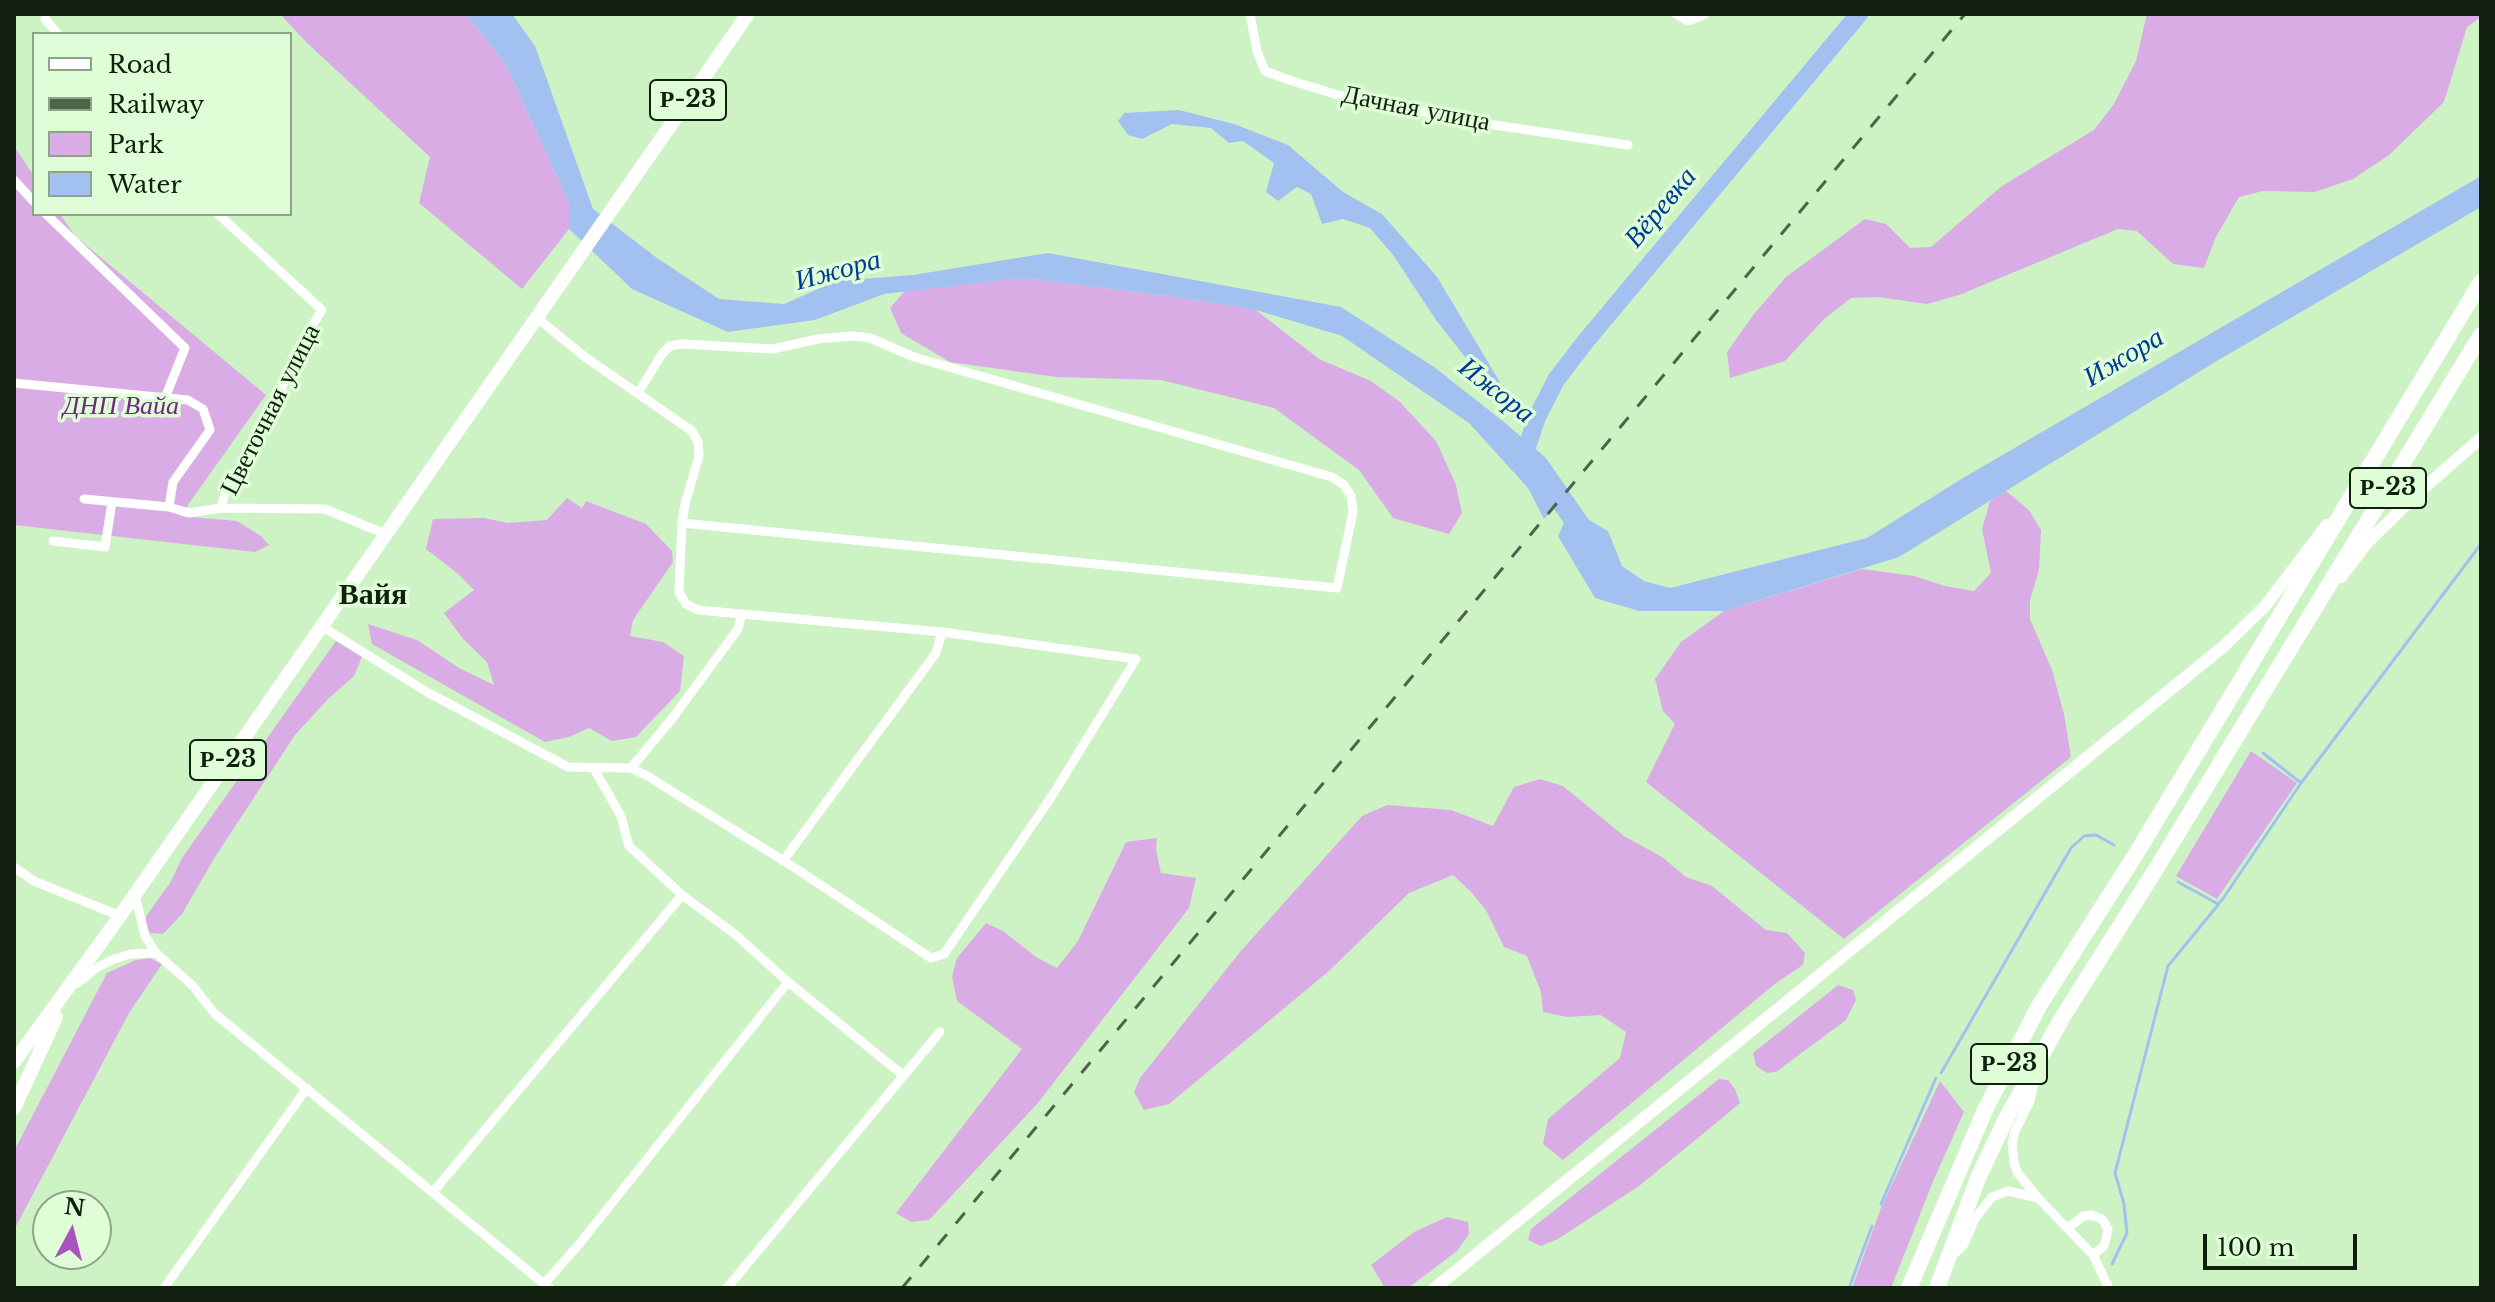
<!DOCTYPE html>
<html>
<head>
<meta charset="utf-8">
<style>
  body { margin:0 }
  #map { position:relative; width:2495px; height:1302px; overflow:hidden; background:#cdf3c4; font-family:"Libre Baskerville",serif }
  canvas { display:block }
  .frame { position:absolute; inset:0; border:16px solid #111f0e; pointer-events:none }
  .legend { position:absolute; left:32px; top:32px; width:260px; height:184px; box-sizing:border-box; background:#dffed8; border:2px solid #8da587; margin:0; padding:10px 14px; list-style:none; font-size:24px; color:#111f0e }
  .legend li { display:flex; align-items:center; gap:16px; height:40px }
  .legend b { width:40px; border:2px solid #8da587 }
  .north { position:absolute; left:32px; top:1190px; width:80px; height:80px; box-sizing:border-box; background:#dffed8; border:2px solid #8da587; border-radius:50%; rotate:7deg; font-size:22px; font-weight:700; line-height:32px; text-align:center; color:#111f0e }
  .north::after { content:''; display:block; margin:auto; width:28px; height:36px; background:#aa52bf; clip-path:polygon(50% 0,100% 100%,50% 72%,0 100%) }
  .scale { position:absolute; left:2203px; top:1234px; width:154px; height:36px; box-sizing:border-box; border:4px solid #111f0e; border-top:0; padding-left:10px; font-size:24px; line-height:28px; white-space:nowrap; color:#111f0e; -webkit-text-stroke:6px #dffed8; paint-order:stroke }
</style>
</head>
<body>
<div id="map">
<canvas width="2495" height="1302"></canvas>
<div class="frame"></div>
<ul class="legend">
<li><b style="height:10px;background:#fff"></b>Road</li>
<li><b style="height:10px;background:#4e6449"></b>Railway</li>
<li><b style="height:22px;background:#daace5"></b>Park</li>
<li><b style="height:22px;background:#a3c1f0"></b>Water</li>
</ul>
<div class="north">N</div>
<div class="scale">100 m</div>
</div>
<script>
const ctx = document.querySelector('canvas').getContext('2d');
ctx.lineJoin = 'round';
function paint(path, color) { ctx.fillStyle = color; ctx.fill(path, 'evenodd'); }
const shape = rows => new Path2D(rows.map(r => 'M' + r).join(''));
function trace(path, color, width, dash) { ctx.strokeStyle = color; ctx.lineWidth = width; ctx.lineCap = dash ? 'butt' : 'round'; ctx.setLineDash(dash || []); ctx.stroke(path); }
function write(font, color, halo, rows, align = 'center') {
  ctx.font = font + ' "Libre Baskerville",serif'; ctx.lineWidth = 7; ctx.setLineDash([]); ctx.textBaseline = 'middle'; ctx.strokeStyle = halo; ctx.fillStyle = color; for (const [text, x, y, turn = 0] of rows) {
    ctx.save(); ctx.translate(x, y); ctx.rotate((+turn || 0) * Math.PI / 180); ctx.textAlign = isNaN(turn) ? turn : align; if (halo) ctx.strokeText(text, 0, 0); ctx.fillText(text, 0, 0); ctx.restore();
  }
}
paint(shape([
  [280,14,466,14,506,65,569,203,569,229,522,289,419,203,430,157,306,42],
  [2147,14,2481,14,2481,17,2467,27,2444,102,2389,155,2353,179,2315,192,2263,191,2239,197,2216,237,2204,268,2173,264,2137,231,2118,229,1959,295,1927,304,1878,297,1851,298,1823,320,1785,361,1730,378,1727,352,1754,314,1786,277,1865,219,1886,224,1910,248,1931,247,2002,186,2094,130,2114,104,2136,61],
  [14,146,34,176,34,214,60,214,75,236,266,395,180,516,237,521,261,536,269,545,255,552,14,525],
  [1022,278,1169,296,1256,310,1319,359,1371,381,1400,402,1436,441,1456,485,1462,513,1449,534,1393,518,1359,470,1274,408,1161,380,1056,377,950,362,901,333,890,308,905,291],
  [2006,491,2029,510,2041,530,2039,570,2030,600,2030,619,2052,670,2064,714,2071,757,1844,939,1646,782,1675,724,1663,711,1655,679,1681,642,1724,611,1862,569,1914,576,1945,586,1974,591,1991,573,1982,529,1990,501],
  [567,498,582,508,586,501,646,524,672,551,673,562,633,620,630,636,663,642,684,656,680,691,636,737,612,741,589,728,569,737,545,742,372,644,368,624,417,640,459,668,494,685,487,662,463,639,444,613,474,590,457,573,426,549,433,519,484,518,508,523,547,520],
  [336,641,362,657,354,676,328,699,295,735,215,857,182,914,163,934,150,933,144,923,147,915,170,883,182,858],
  [2251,751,2297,783,2217,899,2176,876],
  [1540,779,1563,786,1624,836,1662,857,1686,877,1712,886,1766,930,1787,933,1805,953,1803,965,1776,983,1563,1160,1543,1144,1548,1119,1620,1058,1626,1032,1601,1015,1567,1017,1543,1012,1541,992,1527,956,1504,947,1486,910,1472,893,1453,875,1409,893,1329,971,1169,1104,1144,1110,1134,1092,1140,1078,1240,952,1362,816,1387,805,1451,810,1493,826,1514,787],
  [1157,838,1156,849,1161,873,1196,878,1189,908,1037,1104,929,1220,911,1222,896,1213,1022,1049,957,1001,952,976,957,958,986,923,1003,931,1036,957,1057,968,1078,941,1126,842],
  [150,958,162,964,129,1013,14,1230,14,1151,107,973,136,960],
  [1838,985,1853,990,1856,1000,1846,1020,1776,1072,1767,1073,1756,1066,1753,1053],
  [1719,1079,1728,1080,1735,1089,1740,1103,1721,1119,1639,1186,1558,1239,1541,1246,1528,1240,1531,1229],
  [1940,1081,1964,1112,1934,1179,1891,1288,1852,1288,1881,1208],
  [1447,1217,1468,1222,1469,1234,1457,1251,1408,1288,1385,1288,1371,1265,1414,1232]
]), '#daace5');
paint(shape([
  [466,14,512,14,535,46,593,209,657,258,719,299,784,304,836,281,913,275,1048,253,1341,307,1434,367,1504,422,1546,458,1589,520,1608,531,1622,566,1644,581,1670,588,1867,538,1963,478,2481,176,2481,207,2215,362,1899,557,1724,611,1639,611,1595,598,1558,536,1564,523,1554,509,1544,519,1528,488,1469,423,1342,336,1256,310,1169,296,1022,278,884,294,815,320,728,332,632,289,569,229,569,203,506,65],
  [1179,110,1234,124,1288,145,1343,192,1382,214,1437,277,1504,389,1495,395,1436,320,1393,255,1370,228,1343,219,1322,224,1311,194,1297,187,1278,201,1266,192,1274,163,1243,141,1229,143,1211,128,1172,124,1142,139,1128,135,1118,121,1124,113]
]), '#a3c1f0');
trace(shape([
  [2263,753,2301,783],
  [2178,882,2218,904,2222,900,2301,783,2481,544],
  [1941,1073,2071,848,2084,836,2096,835,2114,845],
  [1881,1204,1936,1078],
  [2112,1264,2127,1233,2124,1204,2115,1173,2168,966,2218,905],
  [1849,1288,1872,1226]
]), '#a3c1f0', 3);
trace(shape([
  [1526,450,1537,417,1556,380,1585,342,1859,14]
]), '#a3c1f0', 18);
trace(shape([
  [1250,14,1257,51,1265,71,1286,79,1338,95,1481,123,1628,145],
  [1676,14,1688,21,1705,14],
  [45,19,58,34],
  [14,180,34,202],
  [46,214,185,348,165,398],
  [218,214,322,310,293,357,272,416,225,493,221,508],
  [536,317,585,357,692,431,698,442,699,456,685,504,682,523,679,592,686,604,698,610,942,632,936,653,783,861],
  [14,383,188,400,203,409,210,430,173,482,169,507,189,513,221,508,325,509,385,534],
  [638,393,662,354,670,346,682,344,772,349,818,339,853,336,870,338,914,357,1332,477,1344,485,1351,496,1353,512,1337,588,682,523],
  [84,499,169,507],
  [53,541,105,547,112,502],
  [321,626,427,692,568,767,631,768,649,777,792,866,931,958,944,954,1052,796,1136,659,942,632],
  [593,767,621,816,629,846,682,895,736,935,788,982,904,1076],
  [631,768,671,720,738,629,742,614],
  [14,867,34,881,120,916],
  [135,894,145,936,156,953,193,986,214,1013,549,1288],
  [76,984,98,967,114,959,131,954,156,953],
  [2037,1071,2030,1101,2015,1131,2012,1144,2014,1162,2017,1172,2038,1198,2093,1255,2109,1288],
  [433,1192,682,895],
  [2067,1228,2084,1216,2091,1215,2102,1219,2108,1229,2106,1238,2104,1246,2093,1255],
  [1952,1256,1963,1246,1976,1217,1992,1197,2008,1191,2038,1198],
  [544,1284,580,1243,788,982],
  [164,1288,307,1088],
  [727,1288,940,1032]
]), '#fff', 9);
trace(shape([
  [2341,577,2367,543,2417,494,2481,438],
  [1435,1288,2224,646,2266,605,2327,525]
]), '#fff', 12);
trace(shape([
  [14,1062,120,916,748,14],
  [14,1108,56,1017]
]), '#fff', 14);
trace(shape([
  [1909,1288,1985,1110,2039,1006,2136,854,2481,282],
  [1937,1288,1978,1178,2006,1119,2062,1018,2156,869,2481,335]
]), '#fff', 16);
trace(shape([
  [902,1288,1965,14]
]), '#4e6449', 3, [14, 14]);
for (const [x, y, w] of [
  [688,100,76],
  [2388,488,76],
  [228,760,76],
  [2009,1064,76]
]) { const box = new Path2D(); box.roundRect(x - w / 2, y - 20, w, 40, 6); ctx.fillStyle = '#dffed8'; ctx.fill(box); trace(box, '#111f0e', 2); }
write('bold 24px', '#111f0e', null, [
  ["Р-23",688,100],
  ["Р-23",2388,488],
  ["Р-23",228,760],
  ["Р-23",2009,1064]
]);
write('26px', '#111f0e', '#dffed8', [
  ["Дачная улица",1416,109,11],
  ["Цветочная улица",271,410,-63]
]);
write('italic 26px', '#702780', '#dffed8', [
  ["ДНП Вайа",121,407]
]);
write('italic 28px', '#003b92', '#dffed8', [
  ["Вёревка",1661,208,-50],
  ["Ижора",838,271,-15],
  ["Ижора",2124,358,-31],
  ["Ижора",1496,391,38]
]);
write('bold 30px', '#111f0e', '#dffed8', [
  ["Вайя",373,596]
]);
</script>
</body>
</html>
